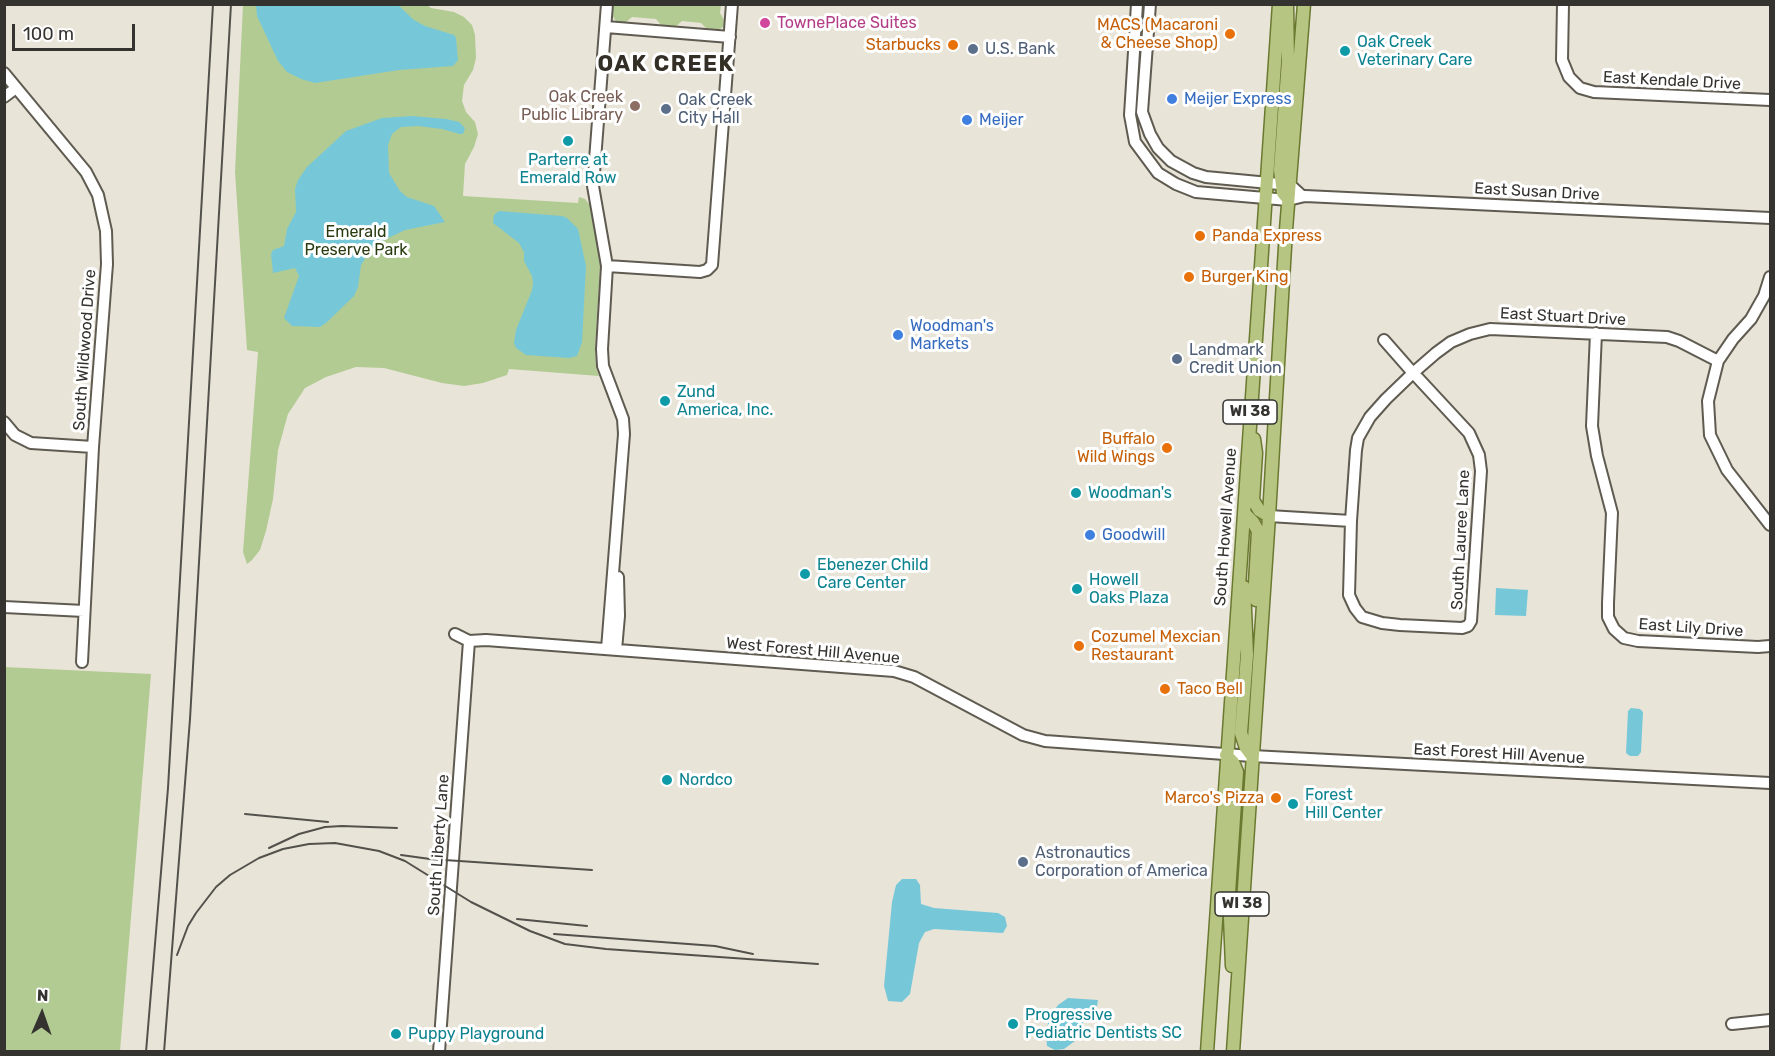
<!DOCTYPE html>
<html>
<head>
<meta charset="utf-8">
<style>
  body { margin:0 }
  #map { position:relative; width:1775px; height:1056px; overflow:hidden; background:#e9e4d8; font-family:Rubik,sans-serif }
  canvas { display:block }
  .frame { position:absolute; inset:0; border:6px solid #35332f; pointer-events:none }
  .north { position:absolute; left:12px; top:984px; width:60px; height:60px; -webkit-text-stroke:4px #fff; paint-order:stroke; rotate:2deg; font-size:16px; font-weight:700; line-height:24px; text-align:center; color:#35332f }
  .north::after { content:''; display:block; margin:auto; width:21px; height:27px; background:#35332f; clip-path:polygon(50% 0,100% 100%,50% 72%,0 100%) }
  .scale { position:absolute; left:12px; top:24px; width:123px; height:27px; box-sizing:border-box; border:3px solid #35332f; border-top:0; padding-left:8px; font-size:18px; line-height:21px; white-space:nowrap; color:#35332f; -webkit-text-stroke:4px #fff; paint-order:stroke }
</style>
</head>
<body>
<div id="map">
<canvas width="1775" height="1056"></canvas>
<div class="frame"></div>
<div class="north">N</div>
<div class="scale">100 m</div>
</div>
<script>
const ctx = document.querySelector('canvas').getContext('2d');
ctx.lineJoin = 'round';
function paint(path, color) { ctx.fillStyle = color; ctx.fill(path, 'evenodd'); }
const shape = rows => new Path2D(rows.map(r => 'M' + r).join(''));
function trace(path, color, width, dash) { ctx.strokeStyle = color; ctx.lineWidth = width; ctx.lineCap = dash ? 'butt' : 'round'; ctx.setLineDash(dash || []); ctx.stroke(path); }
function write(font, color, halo, rows, align = 'center') {
  ctx.font = font + ' Rubik,sans-serif'; ctx.lineWidth = 6; ctx.setLineDash([]); ctx.textBaseline = 'middle'; ctx.strokeStyle = halo; ctx.fillStyle = color; for (const [text, x, y, turn = 0] of rows) {
    ctx.save(); ctx.translate(x, y); ctx.rotate((+turn || 0) * Math.PI / 180); ctx.textAlign = isNaN(turn) ? turn : align; if (halo) ctx.strokeText(text, 0, 0); ctx.fillText(text, 0, 0); ctx.restore();
  }
}
paint(shape([
  [243,5,427,5,431,8,454,12,464,17,472,25,475,35,476,58,473,70,464,85,462,101,466,112,475,122,478,134,474,147,465,164,463,196,578,203,579,197,585,199,590,205,600,255,600,269,595,349,596,368,599,376,509,369,507,375,483,383,464,386,442,383,384,368,356,367,326,377,305,388,288,414,278,450,273,499,266,531,260,550,252,560,247,564,243,552,258,352,247,350,235,172],
  [613,5,721,5,720,13,726,23,722,28,717,30,707,29,701,23,682,21,675,27,662,26,656,19,632,17,625,23,619,23,615,20,613,16],
  [4,667,151,674,120,1051,5,1051]
]), '#b2cb93');
paint(shape([
  [256,5,398,5,414,20,425,26,454,35,456,38,458,60,453,66,399,70,315,83,301,79,287,72,278,61,257,16],
  [412,116,446,119,459,122,465,128,463,134,460,134,442,129,418,126,401,127,392,134,388,145,389,173,400,191,407,197,434,206,445,222,405,230,382,241,372,248,361,265,358,287,354,296,326,323,320,327,292,326,284,318,299,276,295,268,273,273,271,254,273,250,284,246,287,229,296,212,295,189,298,180,307,167,346,131,382,118],
  [499,211,562,216,567,218,578,229,586,266,582,342,577,356,569,358,526,355,516,348,514,343,516,330,532,290,533,283,532,276,524,261,524,252,519,243,493,223,494,215],
  [1496,588,1528,590,1526,616,1495,615],
  [1631,708,1640,709,1643,712,1641,752,1638,756,1630,756,1626,753,1628,711],
  [902,879,916,879,920,885,921,904,934,908,998,913,1005,917,1007,926,1003,933,934,929,925,932,919,943,910,994,902,1002,888,1001,884,986,892,902,896,885],
  [1068,998,1098,1000,1097,1006,1087,1014,1075,1041,1064,1049,1055,1050,1047,1046,1046,1034,1049,1018,1058,1005]
]), '#76c8d9');
const minor = shape([
  [1137,4,1130,115,1135,142,1158,173,1176,184,1196,192,1288,200,1305,196,1770,218],
  [1150,4,1142,112,1150,134,1158,148,1171,161,1193,173,1206,177,1290,185,1302,196],
  [1563,4,1562,60,1569,77,1580,88,1594,92,1770,100],
  [606,27,730,37],
  [4,73,86,172,98,195,106,231,107,264,93,447,82,662],
  [4,97,16,88],
  [607,266,700,272,707,270,712,265,732,4],
  [1770,277,1764,296,1751,319,1733,339,1718,361,1708,401,1710,435,1727,470,1770,525],
  [1596,333,1592,426,1597,456,1612,513,1608,603,1608,617,1614,629,1624,638,1638,641,1758,647,1770,646],
  [1384,340,1413,373,1418,378,1469,433,1479,455,1481,471,1471,621,1468,626,1462,628,1400,625,1382,623,1362,617,1355,608,1349,595,1351,521,1356,450,1358,438,1370,417,1386,399,1413,373,1436,353,1451,342,1470,334,1490,329,1667,337,1679,341,1718,361],
  [4,422,15,435,31,443,93,447],
  [1269,516,1351,521],
  [4,607,84,611],
  [455,634,469,641,486,640,894,671,914,677,1023,735,1045,741,1252,756,1770,783],
  [607,649,624,434,623,419,603,366,602,349,607,266,593,186,607,4],
  [616,650,619,616,618,577],
  [1732,1024,1770,1020],
  [439,1052,469,641]
]);
const major = shape([
  [1287,4,1288,61,1280,170,1283,193,1288,199],
  [1254,439,1256,453,1253,500,1259,510,1269,516],
  [1244,513,1253,522,1258,531,1255,583,1256,600],
  [1244,587,1247,655,1241,733,1246,748,1252,756],
  [1226,755,1233,762,1237,772,1229,893,1232,966],
  [1207,1052,1279,4],
  [1233,1052,1269,516,1286,230,1304,4]
]);
trace(minor, '#5f5b51', 14);
trace(major, '#6a7930', 15);
trace(minor, '#fff', 10);
trace(major, '#b7c583', 12);
trace(shape([
  [245,814,328,822],
  [269,848,299,834,325,827,342,826,397,828],
  [401,855,430,859,592,870],
  [517,919,587,926],
  [554,934,715,946,753,954],
  [177,955,188,926,196,913,216,887,230,875,259,858,283,849,309,844,335,843,379,851,405,861,471,902,530,931,565,944,606,949,818,964],
  [146,1052,168,788,213,4],
  [164,1052,190,719,231,4]
]), '#53514b', 2);
for (const [x, y, r, color] of [
  [765,23,6,"#d1479c"],
  [1230,34,6,"#e8710a"],
  [953,45,6,"#e8710a"],
  [973,49,6,"#5c6f8a"],
  [1345,51,6,"#0f9aa8"],
  [1172,99,6,"#3f7fe0"],
  [635,106,6,"#8d6e63"],
  [666,109,6,"#5c6f8a"],
  [967,120,6,"#3f7fe0"],
  [568,141,6,"#0f9aa8"],
  [1200,236,6,"#e8710a"],
  [1189,277,6,"#e8710a"],
  [898,335,6,"#3f7fe0"],
  [1177,359,6,"#5c6f8a"],
  [665,401,6,"#0f9aa8"],
  [1167,448,6,"#e8710a"],
  [1076,493,6,"#0f9aa8"],
  [1090,535,6,"#3f7fe0"],
  [805,574,6,"#0f9aa8"],
  [1077,589,6,"#0f9aa8"],
  [1079,646,6,"#e8710a"],
  [1165,689,6,"#e8710a"],
  [667,780,6,"#0f9aa8"],
  [1276,798,6,"#e8710a"],
  [1293,804,6,"#0f9aa8"],
  [1023,862,6,"#5c6f8a"],
  [1013,1024,6,"#0f9aa8"],
  [396,1034,6,"#0f9aa8"]
]) { const dot = new Path2D(); dot.arc(x, y, r, 0, 2 * Math.PI); ctx.fillStyle = color; ctx.fill(dot); trace(dot, '#fff', 2); }
for (const [x, y, w] of [
  [1250,412,54],
  [1242,904,54]
]) { const box = new Path2D(); box.roundRect(x - w / 2, y - 12, w, 24, 4.5); ctx.fillStyle = '#fff'; ctx.fill(box); trace(box, '#35332f', 1.5); }
write('bold 15px', '#35332f', null, [
  ["WI 38",1250,412],
  ["WI 38",1242,904]
]);
write('16px', '#b23c85', '#fff', [
  ["TownePlace Suites",777,23]
], 'left');
write('16px', '#c56008', '#fff', [
  ["MACS (Macaroni",1218,25],
  ["& Cheese Shop)",1218,43],
  ["Starbucks",941,45],
  ["Panda Express",1212,236,"left"],
  ["Burger King",1201,277,"left"],
  ["Buffalo",1155,439],
  ["Wild Wings",1155,457],
  ["Cozumel Mexcian",1091,637,"left"],
  ["Restaurant",1091,655,"left"],
  ["Taco Bell",1177,689,"left"],
  ["Marco's Pizza",1264,798]
], 'right');
write('16px', '#0d838f', '#fff', [
  ["Oak Creek",1357,42],
  ["Veterinary Care",1357,60],
  ["Parterre at",568,160,"center"],
  ["Emerald Row",568,178,"center"],
  ["Zund",677,392],
  ["America, Inc.",677,410],
  ["Woodman's",1088,493],
  ["Ebenezer Child",817,565],
  ["Care Center",817,583],
  ["Howell",1089,580],
  ["Oaks Plaza",1089,598],
  ["Nordco",679,780],
  ["Forest",1305,795],
  ["Hill Center",1305,813],
  ["Progressive",1025,1015],
  ["Pediatric Dentists SC",1025,1033],
  ["Puppy Playground",408,1034]
], 'left');
write('16px', '#4e5e75', '#fff', [
  ["U.S. Bank",985,49],
  ["Oak Creek",678,100],
  ["City Hall",678,118],
  ["Landmark",1189,350],
  ["Credit Union",1189,368],
  ["Astronautics",1035,853],
  ["Corporation of America",1035,871]
], 'left');
write('16px', '#35332f', '#fff', [
  ["East Kendale Drive",1672,81,3],
  ["East Susan Drive",1537,192,3],
  ["East Stuart Drive",1563,317,3],
  ["South Wildwood Drive",85,350,-86],
  ["South Howell Avenue",1226,527,-86],
  ["South Lauree Lane",1461,540,-87],
  ["East Lily Drive",1691,628,4],
  ["West Forest Hill Avenue",813,651,5],
  ["East Forest Hill Avenue",1499,754,3],
  ["South Liberty Lane",439,845,-86]
]);
write('16px', '#785e54', '#fff', [
  ["Oak Creek",623,97],
  ["Public Library",623,115]
], 'right');
write('16px', '#366cbe', '#fff', [
  ["Meijer Express",1184,99],
  ["Meijer",979,120],
  ["Woodman's",910,326],
  ["Markets",910,344],
  ["Goodwill",1102,535]
], 'left');
write('16px', '#2a3b10', '#fff', [
  ["Emerald",356,232],
  ["Preserve Park",356,250]
]);
ctx.letterSpacing = '1.5px';
write('bold 22px', '#332f26', '#fff', [
  ["OAK CREEK",666,65]
]);
ctx.letterSpacing = '0px';
</script>
</body>
</html>
